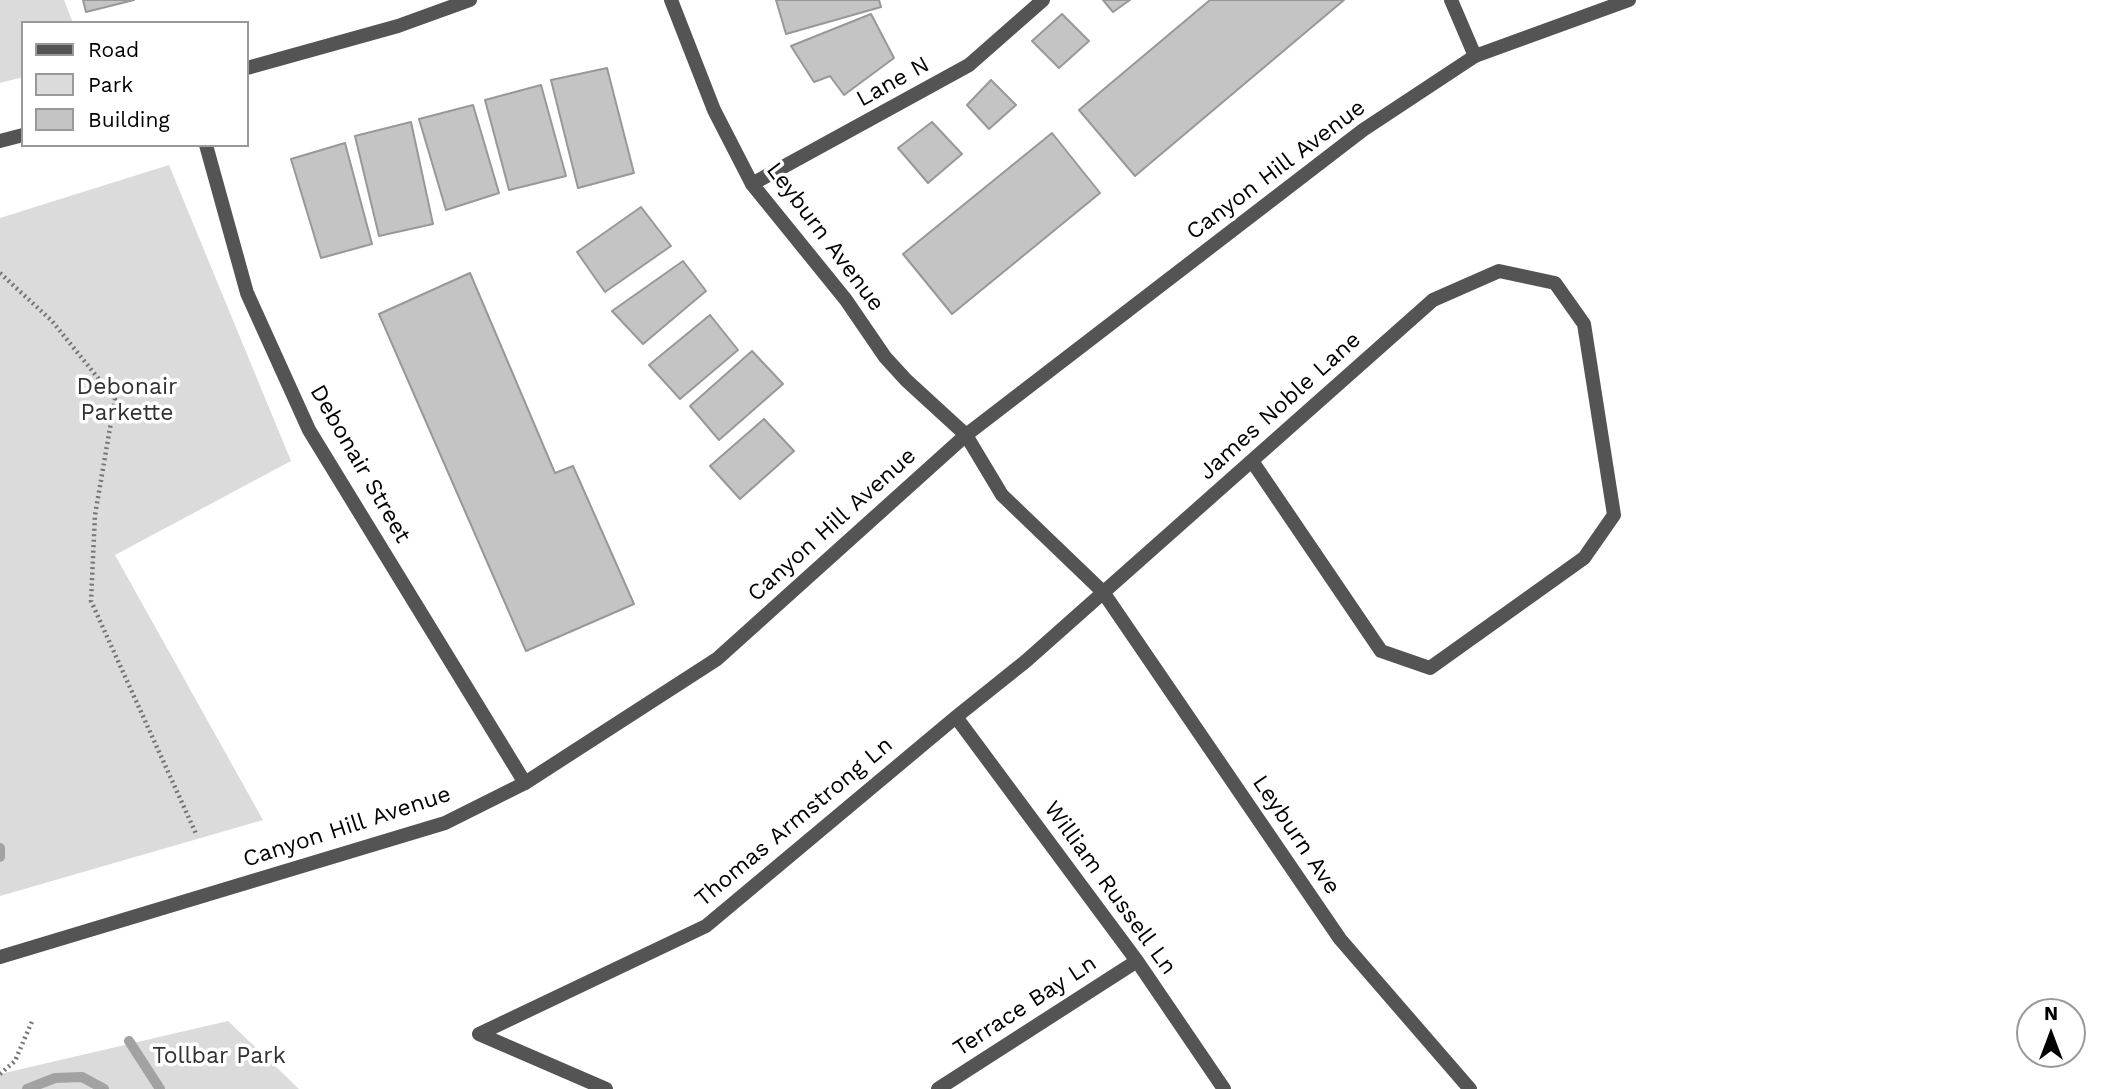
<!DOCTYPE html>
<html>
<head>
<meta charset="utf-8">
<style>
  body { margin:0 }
  #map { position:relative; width:2107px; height:1089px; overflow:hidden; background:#fff; font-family:"Work Sans",sans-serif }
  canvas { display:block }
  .legend { position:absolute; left:21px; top:21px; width:228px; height:126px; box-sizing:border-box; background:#fff; border:2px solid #999; margin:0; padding:9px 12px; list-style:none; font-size:21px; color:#000 }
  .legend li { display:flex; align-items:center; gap:14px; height:35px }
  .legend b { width:35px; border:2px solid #999 }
  .north { position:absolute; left:2016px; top:998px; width:70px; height:70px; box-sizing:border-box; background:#fff; border:2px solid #999; border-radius:50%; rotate:0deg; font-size:19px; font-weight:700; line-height:28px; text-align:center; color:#000 }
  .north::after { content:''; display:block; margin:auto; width:24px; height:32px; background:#000; clip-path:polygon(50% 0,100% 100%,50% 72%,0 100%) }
</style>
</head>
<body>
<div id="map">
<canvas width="2107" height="1089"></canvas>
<ul class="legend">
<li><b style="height:9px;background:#545454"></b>Road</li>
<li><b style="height:19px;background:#dbdbdb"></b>Park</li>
<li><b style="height:19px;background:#c4c4c4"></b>Building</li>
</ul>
<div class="north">N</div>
</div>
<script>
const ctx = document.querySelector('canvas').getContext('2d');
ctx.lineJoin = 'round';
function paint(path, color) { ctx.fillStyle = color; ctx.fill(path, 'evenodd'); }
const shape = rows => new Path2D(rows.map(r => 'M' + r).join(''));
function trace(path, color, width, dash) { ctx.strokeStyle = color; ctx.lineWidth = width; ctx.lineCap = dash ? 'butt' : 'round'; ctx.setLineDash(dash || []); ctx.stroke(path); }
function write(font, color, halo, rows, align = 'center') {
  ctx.font = font + ' "Work Sans",sans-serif'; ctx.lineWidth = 7; ctx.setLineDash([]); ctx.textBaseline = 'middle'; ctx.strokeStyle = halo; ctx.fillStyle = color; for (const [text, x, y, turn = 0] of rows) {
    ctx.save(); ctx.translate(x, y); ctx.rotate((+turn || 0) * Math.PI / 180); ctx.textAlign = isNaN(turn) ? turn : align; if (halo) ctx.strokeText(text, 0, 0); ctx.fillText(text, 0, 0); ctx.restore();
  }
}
paint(shape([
  [0,0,64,0,73,23,23,23,23,77,0,83],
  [169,165,291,461,115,555,263,820,0,896,0,218],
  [228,1021,299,1089,0,1089,0,1074]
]), '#dbdbdb');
trace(shape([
  [0,848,0,857],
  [129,1041,160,1089],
  [27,1089,55,1078,82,1077,104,1089]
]), '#a2a2a2', 10);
const building = shape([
  [83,0,134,0,86,12,83,0],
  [776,0,879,0,881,7,786,34,776,0],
  [1103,0,1130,0,1113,12,1103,0],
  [1210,0,1344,0,1135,176,1079,110,1210,0],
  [871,14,894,58,844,95,830,76,814,82,791,46,871,14],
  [1062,14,1089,41,1059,68,1032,41,1062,14],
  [607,68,634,173,578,188,551,80,607,68],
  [991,80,1016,105,989,129,967,105,991,80],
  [541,85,566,176,509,190,485,100,541,85],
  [473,105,499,193,446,210,419,119,473,105],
  [411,122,433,224,379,236,355,136,411,122],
  [932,122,962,154,928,183,898,148,932,122],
  [1052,133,1100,193,952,314,903,254,1052,133],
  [345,143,372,244,321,258,291,159,345,143],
  [641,207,671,246,605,292,577,252,641,207],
  [683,261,706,291,643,344,612,311,683,261],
  [470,273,555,473,573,466,634,604,526,651,379,314,470,273],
  [710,315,738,350,680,399,649,365,710,315],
  [752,351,783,384,719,440,690,406,752,351],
  [764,419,794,451,740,499,710,466,764,419]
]);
paint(building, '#c4c4c4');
trace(building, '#989898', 2);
trace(shape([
  [0,273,52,321,115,399,95,515,91,601,197,836],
  [0,1074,15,1061,33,1019]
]), '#767676', 4.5, [2, 3.5]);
trace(shape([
  [752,184,969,65,1043,0]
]), '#545454', 14);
trace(shape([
  [1451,0,1475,56],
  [247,68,398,26,470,0],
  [0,141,23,135],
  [206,145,247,293,309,430,525,783],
  [966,435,1002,495,1103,592,1340,939,1470,1089],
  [956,717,1137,961,1224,1089],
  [479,1034,706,926,956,717,1026,661,1433,300,1499,271,1555,283,1584,324,1614,515,1584,558,1430,668,1381,651,1252,461],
  [479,1034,606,1089],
  [938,1089,1137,961]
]), '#545454', 14);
trace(shape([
  [671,0,714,110,752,184,846,300,885,357,906,380,966,435],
  [0,957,445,823,525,783,717,659,966,435,1363,130,1475,56,1629,0]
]), '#545454', 14);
write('23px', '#000', '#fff', [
  ["Lane N",893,82,-29],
  ["Canyon Hill Avenue",1276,170,-37],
  ["Leyburn Avenue",825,237,53],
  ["James Noble Lane",1280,406,-42],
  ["Debonair Street",360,464,60],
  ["Canyon Hill Avenue",832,525,-42],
  ["Thomas Armstrong Ln",794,822,-40],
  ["Canyon Hill Avenue",347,827,-18],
  ["Leyburn Ave",1296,835,56],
  ["William Russell Ln",1110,888,54],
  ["Terrace Bay Ln",1025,1006,-33]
]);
write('23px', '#323232', '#fff', [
  ["Debonair",127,387],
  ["Parkette",127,413],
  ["Tollbar Park",219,1056]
]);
</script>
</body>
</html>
